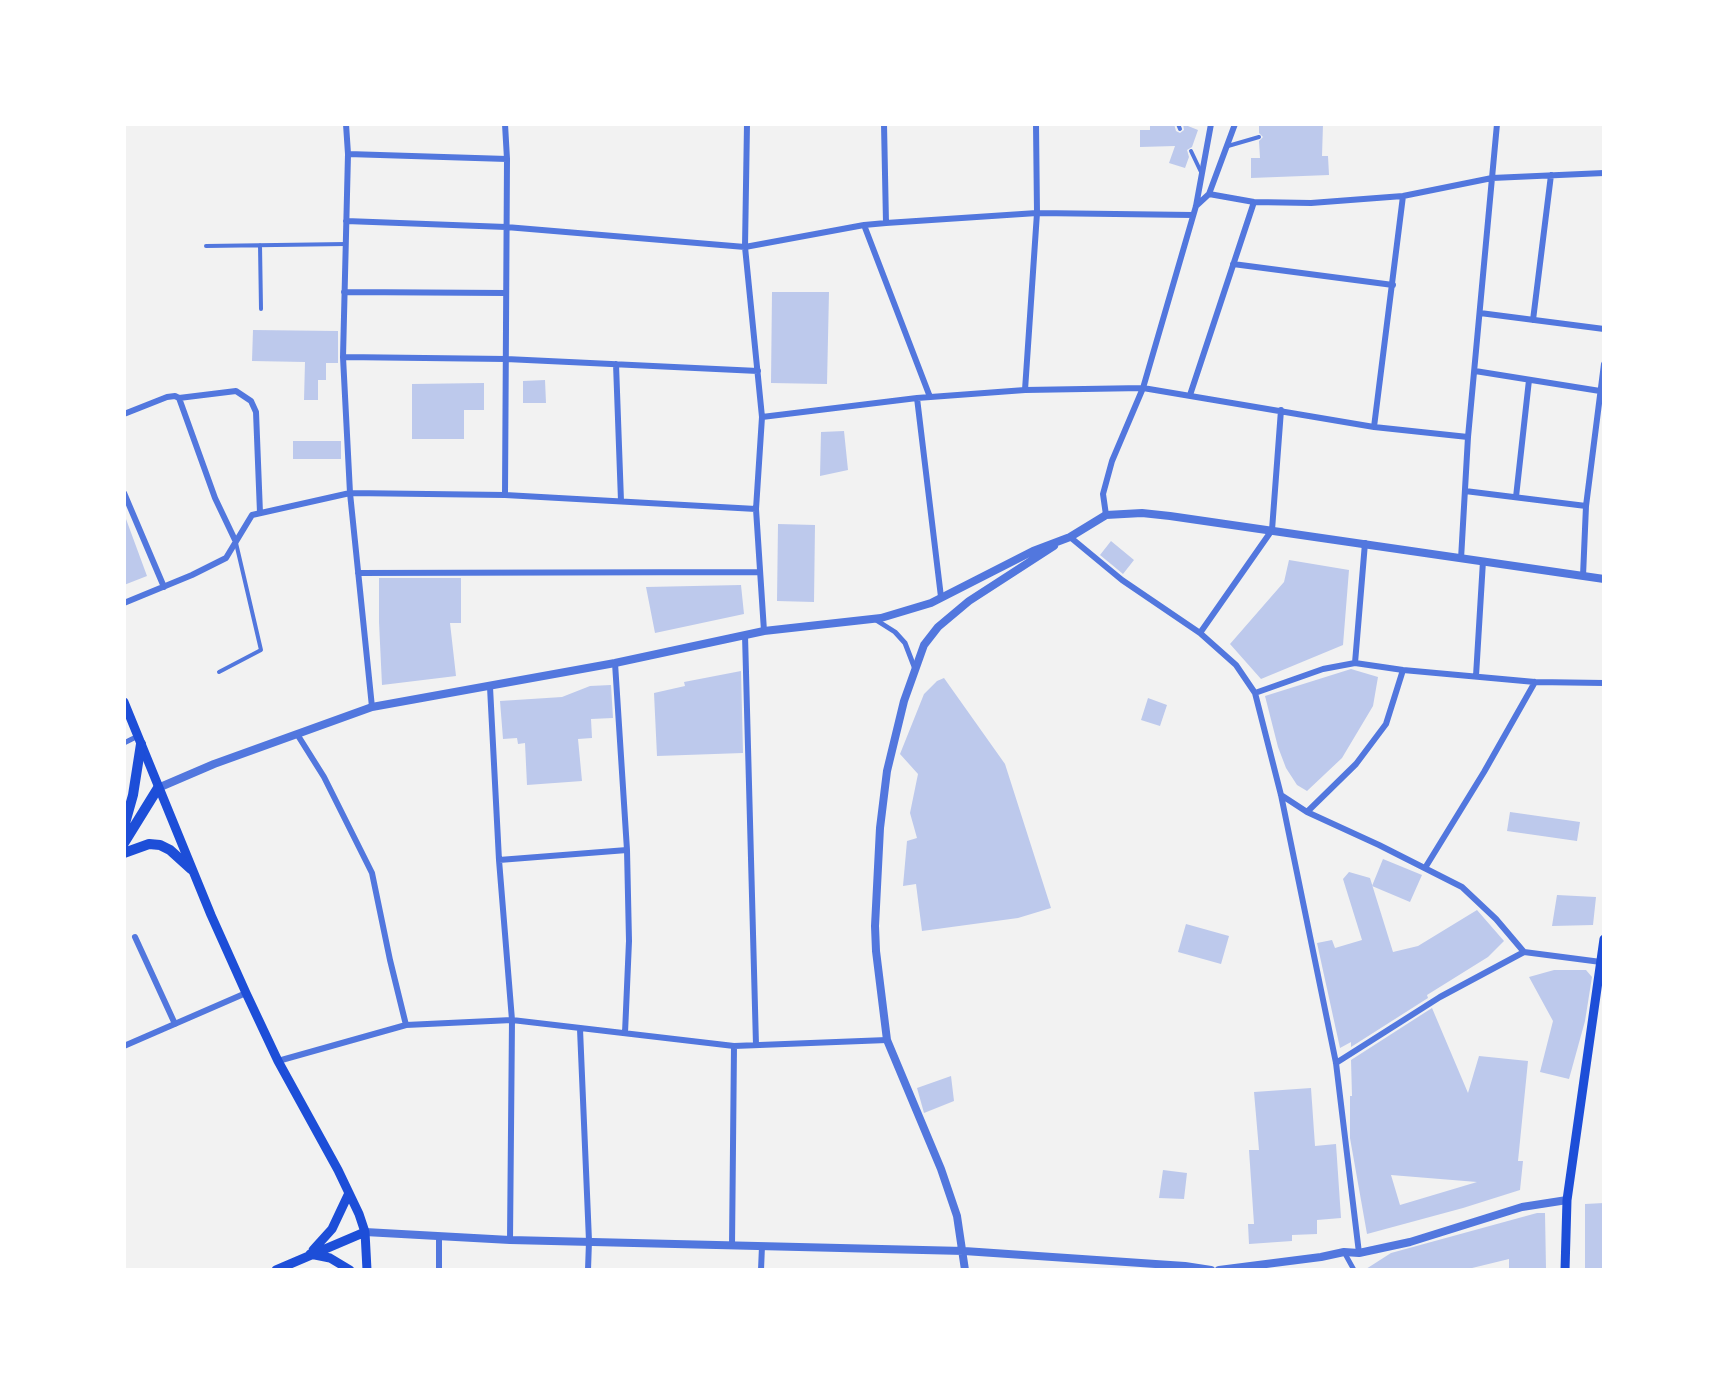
<!DOCTYPE html>
<html>
<head>
<meta charset="utf-8">
<style>
  body { margin:0 }
  #map { position:relative; width:1728px; height:1394px; overflow:hidden; background:#f2f2f2; font-family:"Nunito Sans",sans-serif }
  canvas { display:block }
  .frame { position:absolute; inset:0; border:126px solid #fff; pointer-events:none }
</style>
</head>
<body>
<div id="map">
<canvas width="1728" height="1394"></canvas>
<div class="frame"></div>
</div>
<script>
const ctx = document.querySelector('canvas').getContext('2d');
ctx.lineJoin = 'round';
function paint(path, color) { ctx.fillStyle = color; ctx.fill(path, 'evenodd'); }
const shape = rows => new Path2D(rows.map(r => 'M' + r).join(''));
function trace(path, color, width, dash) { ctx.strokeStyle = color; ctx.lineWidth = width; ctx.lineCap = dash ? 'butt' : 'round'; ctx.setLineDash(dash || []); ctx.stroke(path); }
paint(shape([
  [1150,124,1174,124,1176,131,1180,133,1184,130,1183,124,1198,130,1192,147,1187,150,1189,157,1185,168,1169,163,1175,146,1140,147,1140,130,1150,130],
  [1259,124,1323,124,1322,156,1328,156,1329,175,1251,178,1251,158,1260,158,1259,141,1263,137,1259,133],
  [772,292,829,292,827,384,771,383],
  [253,330,338,331,338,363,326,363,326,380,318,380,318,400,304,400,305,362,252,361],
  [545,380,546,403,523,403,523,381],
  [484,383,484,410,464,410,464,439,412,439,412,384],
  [844,431,848,470,820,476,821,432],
  [293,441,341,441,341,459,293,459],
  [126,519,147,576,124,585,124,520],
  [778,524,815,525,814,602,777,601],
  [1111,541,1134,560,1123,574,1100,555],
  [1289,560,1349,570,1343,645,1261,679,1230,644,1284,582],
  [379,578,461,578,461,623,450,623,456,676,382,685,379,622],
  [741,585,744,614,655,633,646,587],
  [1351,669,1378,677,1373,706,1342,758,1307,791,1297,785,1286,768,1278,747,1265,696],
  [741,671,743,753,657,756,654,693,685,686,684,682],
  [944,678,1005,764,1051,908,1018,918,922,931,916,884,903,886,907,841,917,838,910,813,918,774,900,754,924,694,937,681],
  [611,685,613,718,591,719,592,738,578,739,582,781,527,785,525,743,518,744,517,738,503,739,500,701,562,697,590,686],
  [1148,698,1167,705,1160,726,1141,720],
  [1510,812,1580,822,1577,841,1507,831],
  [1383,859,1422,875,1410,902,1372,886],
  [1349,872,1370,878,1393,952,1418,946,1477,910,1504,941,1488,957,1427,995,1428,998,1351,1047,1351,1042,1340,1048,1317,943,1332,940,1335,948,1362,940,1343,879],
  [1557,895,1596,897,1593,925,1552,926],
  [1186,924,1229,936,1221,964,1178,952],
  [1554,970,1586,970,1592,977,1585,1021,1569,1079,1540,1072,1553,1021,1529,977],
  [1432,1008,1468,1093,1479,1056,1528,1061,1518,1161,1523,1161,1520,1190,1463,1208,1367,1234,1350,1138,1350,1096,1352,1096,1351,1060],
  [1391,1175,1477,1182,1400,1205],
  [951,1076,954,1101,924,1113,917,1088],
  [1311,1088,1315,1146,1336,1144,1341,1218,1317,1220,1317,1234,1292,1235,1292,1241,1249,1244,1248,1224,1254,1224,1249,1150,1259,1150,1254,1092],
  [1163,1170,1187,1173,1184,1199,1159,1198],
  [1604,1203,1604,1269,1585,1269,1585,1204],
  [1537,1213,1545,1213,1546,1269,1509,1269,1509,1259,1468,1269,1366,1269,1391,1253]
]), '#bdc9ec');
trace(shape([
  [1178,124,1180,129],
  [1228,146,1259,137],
  [1191,151,1201,172],
  [260,245,261,309],
  [206,246,346,244],
  [219,672,261,650,236,543]
]), '#5277de', 4);
trace(shape([
  [876,620,895,632,905,643,915,669],
  [124,743,138,736],
  [1344,1252,1354,1270]
]), '#5277de', 5);
trace(shape([
  [346,124,348,154,343,357,350,493,372,707],
  [505,124,507,159,505,495],
  [747,124,745,247,762,417,756,509,764,631],
  [884,124,886,223],
  [348,154,507,159],
  [1209,194,1254,202,1311,203,1403,196,1492,178,1604,173],
  [1196,206,1209,194,1235,124],
  [346,221,506,227,745,247,864,225,886,223,1037,213,1193,215],
  [864,225,930,397],
  [1233,264,1393,285],
  [344,292,506,293],
  [1480,313,1604,329],
  [1533,320,1551,175],
  [343,357,506,359,758,371],
  [616,364,621,501],
  [1475,371,1600,391],
  [1025,390,1037,213,1036,124],
  [1190,395,1254,202],
  [179,398,236,391,251,401,256,412,260,513],
  [917,398,941,597],
  [124,414,167,397,175,396,179,398,215,498,235,540],
  [762,417,917,398,1025,390,1143,388,1374,427,1468,437],
  [1374,427,1403,196],
  [1465,491,1586,506],
  [124,493,164,587],
  [1516,497,1529,380],
  [1106,515,1103,494,1112,461,1143,388,1196,206,1211,124],
  [1070,537,1122,580,1200,633,1236,665,1255,693,1281,795,1336,1063,1359,1253],
  [1461,559,1468,437,1497,124],
  [358,573,760,572],
  [1583,576,1586,506,1604,364],
  [124,603,192,575,226,558,252,515,350,493,505,495,756,509],
  [1200,633,1272,530,1281,410],
  [745,635,756,1045],
  [615,663,627,850,629,941,625,1033],
  [1355,663,1365,543],
  [1476,676,1483,561],
  [490,687,499,860,512,1020,510,1240],
  [1255,693,1323,669,1355,663,1403,670,1535,682,1604,683],
  [297,734,324,777,372,873,390,960,406,1025],
  [1281,795,1307,812,1379,845,1462,887,1496,919,1524,952,1601,962],
  [1307,812,1356,764,1386,724,1403,670],
  [499,860,627,850],
  [1425,868,1484,772,1535,682],
  [135,937,175,1024],
  [580,1029,589,1241,588,1270],
  [124,1046,246,993],
  [278,1061,406,1025,512,1020,734,1046,887,1040],
  [1336,1063,1440,997,1524,952],
  [732,1246,734,1046],
  [439,1270,439,1237],
  [761,1270,762,1246]
]), '#5277de', 6);
trace(shape([
  [158,788,214,764,372,707,615,663,764,631,881,618,931,603,1033,551,1070,537,1106,515,1142,513,1170,516,1604,579],
  [365,1232,510,1240,964,1251,1185,1266,1211,1270],
  [965,1270,957,1216,941,1169,887,1040,876,951,875,926,880,828,887,771,904,701,924,645,938,627,969,601,1054,546],
  [1219,1270,1321,1257,1344,1252,1359,1253,1410,1242,1522,1207,1567,1200]
]), '#5277de', 8);
trace(shape([
  [124,702,211,915,246,993,278,1061,338,1170,359,1214,365,1232,367,1270],
  [313,1250,332,1229,349,1193],
  [310,1254,330,1258,350,1270],
  [276,1270,365,1232],
  [1565,1270,1567,1200,1604,939]
]), '#1d4ed8', 9);
trace(shape([
  [124,827,133,795,141,744],
  [124,843,158,788],
  [124,853,149,844,160,845,170,850,191,869]
]), '#1d4ed8', 10);
</script>
</body>
</html>
